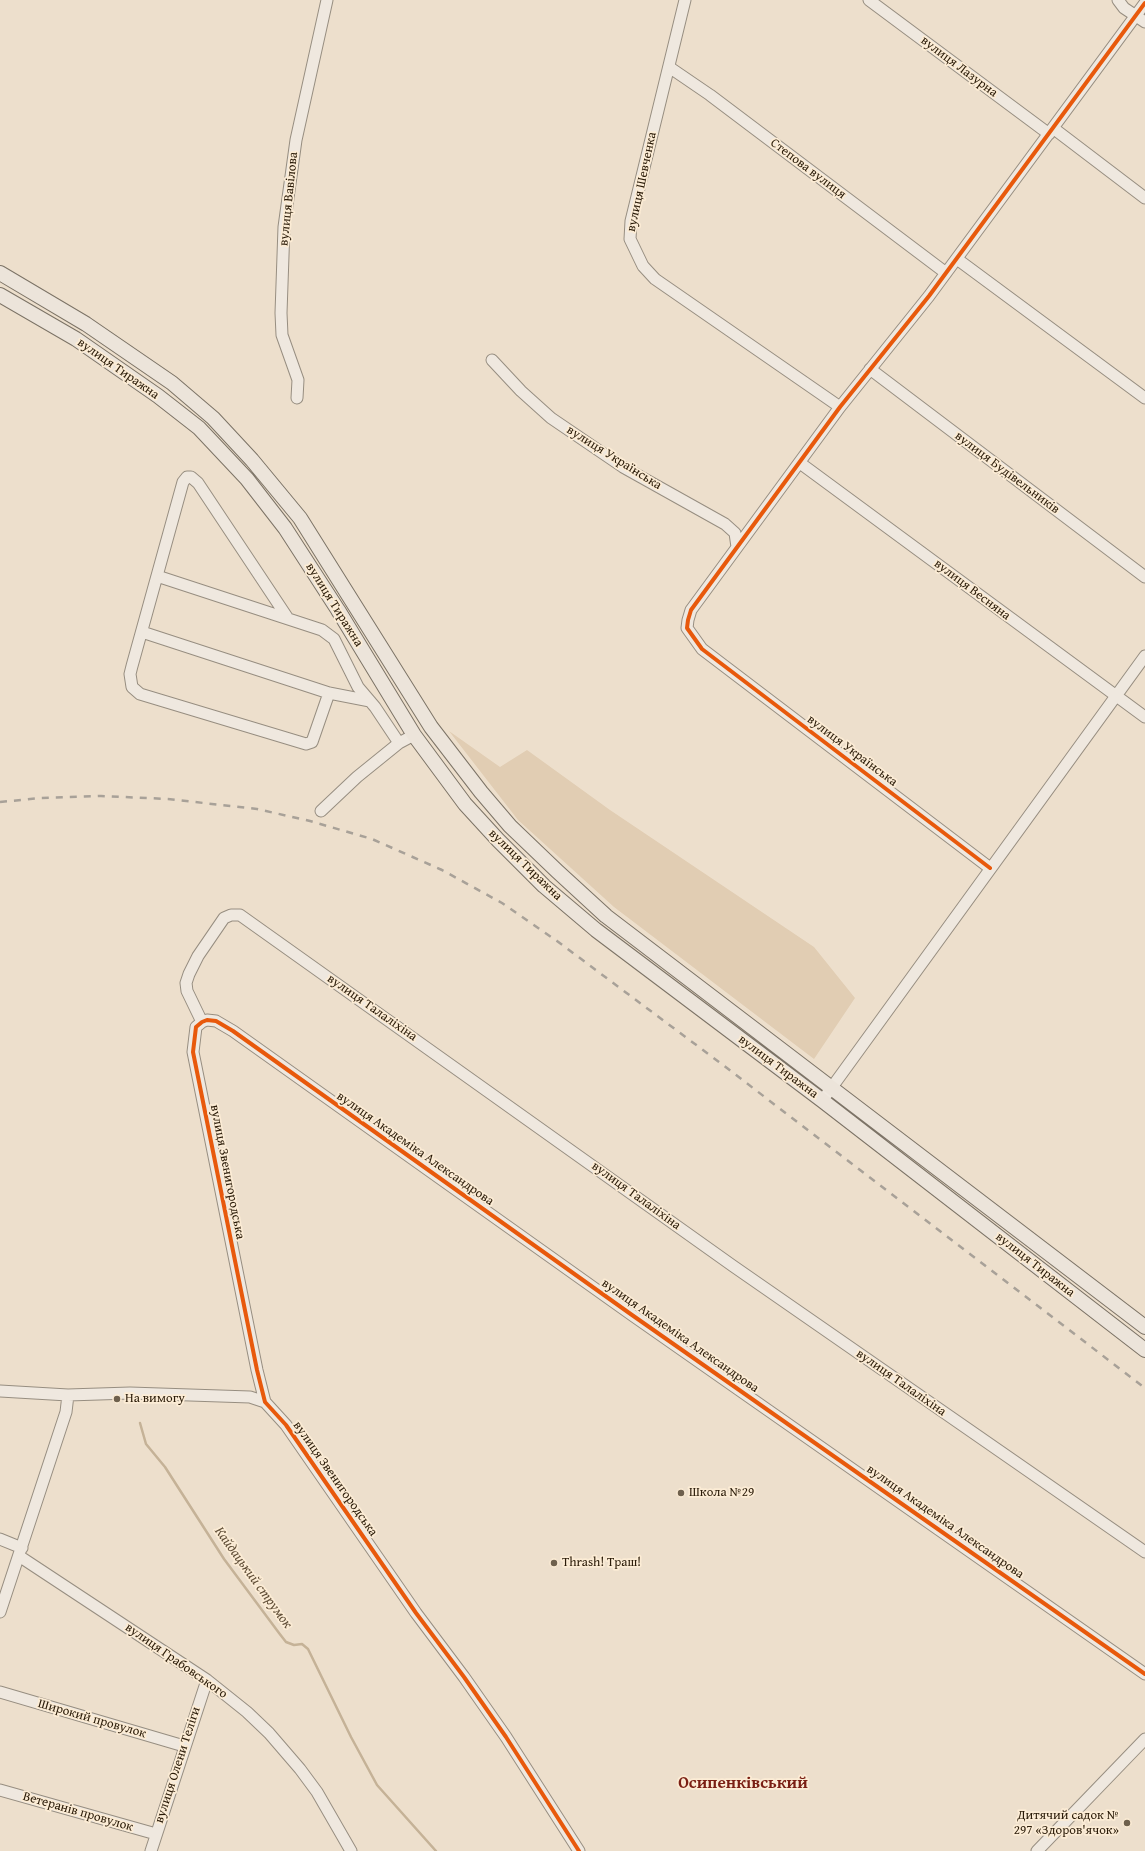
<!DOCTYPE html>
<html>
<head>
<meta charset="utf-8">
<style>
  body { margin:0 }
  canvas { display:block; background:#eddfcc }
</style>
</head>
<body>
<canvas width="1145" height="1851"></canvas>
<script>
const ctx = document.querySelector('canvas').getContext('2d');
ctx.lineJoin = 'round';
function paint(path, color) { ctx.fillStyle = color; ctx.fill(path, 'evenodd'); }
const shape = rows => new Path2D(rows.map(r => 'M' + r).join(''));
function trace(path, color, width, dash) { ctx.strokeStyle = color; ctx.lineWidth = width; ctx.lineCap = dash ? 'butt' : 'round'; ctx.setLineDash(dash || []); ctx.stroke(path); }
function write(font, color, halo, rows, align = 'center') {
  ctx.font = font + ' "Gentium Book Plus",serif'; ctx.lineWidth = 3.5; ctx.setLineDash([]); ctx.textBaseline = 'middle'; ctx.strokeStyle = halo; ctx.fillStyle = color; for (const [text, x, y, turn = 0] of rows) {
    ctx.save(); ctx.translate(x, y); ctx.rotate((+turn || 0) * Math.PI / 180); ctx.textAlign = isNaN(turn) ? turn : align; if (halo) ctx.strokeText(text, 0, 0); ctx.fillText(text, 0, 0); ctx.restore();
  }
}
paint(shape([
  [449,731,500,767,527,750,610,810,814,947,855,998,814,1059,614,907,518,820]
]), '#e1cdb3');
trace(shape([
  [140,1423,146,1444,165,1467,224,1559,279,1633,286,1642,294,1645,302,1644,308,1649,351,1737,377,1785,436,1851]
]), '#c5b297', 2.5);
const minor = shape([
  [685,0,631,221,630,239,643,266,655,279,840,407],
  [869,0,1049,134],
  [1118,0,1124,8,1145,22],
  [669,67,710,95,946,273],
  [1053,128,1145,198],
  [957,259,1145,398],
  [492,360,521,391,551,418,623,467,725,524,735,533,737,547],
  [870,369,1145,577],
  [297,398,298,380,282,335,281,313,284,227,296,140,327,0],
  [800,463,1145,717],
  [157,576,322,630,334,639,358,687,375,707,399,743],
  [287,617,198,483,191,477,187,477,183,482,132,666,130,674,132,687,140,694,306,744,312,742,329,693],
  [142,632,329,693,370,701],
  [321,811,357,777,399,743,414,735],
  [990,868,702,649,687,628,688,620,691,610,840,407,929,296,1145,3],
  [202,1022,187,991,186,983,189,974,198,956,224,918,231,915,240,915,733,1266,1145,1552],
  [827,1094,1145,656],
  [0,1391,68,1395,130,1393,250,1397,265,1402],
  [0,1539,22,1548],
  [19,1556,207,1680,247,1712,269,1733,300,1769,317,1792,351,1851],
  [0,1612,66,1412,68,1395],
  [0,1692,184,1746],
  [0,1790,156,1834],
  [151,1851,207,1680],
  [579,1851,506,1737,464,1677,416,1613,286,1425,265,1402,257,1370,193,1052,196,1027,202,1022,207,1020,216,1021,233,1031,632,1315,1145,1674],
  [1037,1851,1145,1739]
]);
const major = shape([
  [0,273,86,324,172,383,213,418,252,460,300,518,431,727,481,792,510,826,557,871,606,916,1145,1327],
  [0,295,76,339,158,396,199,428,247,479,285,528,338,610,414,735,465,804,498,840,544,886,596,930,823,1101,1145,1350]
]);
trace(minor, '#978e81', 13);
trace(major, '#7c7366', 16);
trace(minor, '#efe8df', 11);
trace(major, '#ece4da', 14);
trace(shape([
  [0,802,41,798,101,796,168,799,257,809,310,821,372,839,442,870,502,903,557,941,719,1062,1145,1388]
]), '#a8a198', 2.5, [7, 7]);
trace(shape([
  [990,868,702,649,687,628,688,620,691,610,840,407,929,296,1145,3],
  [579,1851,506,1737,464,1677,416,1613,286,1425,265,1402,257,1370,193,1052,196,1027,202,1022,207,1020,216,1021,233,1031,632,1315,1145,1674]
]), '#e8590c', 4);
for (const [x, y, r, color] of [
  [117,1399,4,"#6e604d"],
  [681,1493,4,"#6e604d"],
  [554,1563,4,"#6e604d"],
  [1127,1823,4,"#6e604d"]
]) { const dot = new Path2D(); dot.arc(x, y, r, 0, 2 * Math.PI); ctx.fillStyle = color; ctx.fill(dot); trace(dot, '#fcecd5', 1.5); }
write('13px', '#2a1b08', '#fcecd5', [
  ["вулиця Лазурна",959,67,37],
  ["Степова вулиця",808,169,37],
  ["вулиця Шевченка",642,182,-78],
  ["вулиця Вавілова",289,199,-84],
  ["вулиця Тиражна",118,369,35],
  ["вулиця Українська",614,458,32],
  ["вулиця Будівельників",1007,473,37],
  ["вулиця Весняна",972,590,37],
  ["вулиця Тиражна",334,605,58],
  ["вулиця Українська",852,751,37],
  ["вулиця Тиражна",525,865,44],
  ["вулиця Талаліхіна",372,1008,35],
  ["вулиця Тиражна",778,1067,37],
  ["вулиця Академіка Александрова",415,1149,35],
  ["вулиця Звенигородська",227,1172,79],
  ["вулиця Талаліхіна",636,1196,36],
  ["вулиця Тиражна",1035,1265,38],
  ["вулиця Академіка Александрова",680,1336,35],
  ["вулиця Талаліхіна",901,1383,35],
  ["вулиця Звенигородська",335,1479,55],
  ["вулиця Академіка Александрова",945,1522,35],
  ["вулиця Грабовського",176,1661,35],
  ["Широкий провулок",92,1719,16],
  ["вулиця Олени Теліги",178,1765,-72],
  ["Ветеранів провулок",78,1812,16]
]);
write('13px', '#2a1b08', '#fcecd5', [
  ["На вимогу",125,1399],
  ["Школа №29",689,1493],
  ["Thrash! Траш!",562,1563],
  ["Дитячий садок №",1119,1816,"right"],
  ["297 «Здоров'ячок»",1119,1831,"right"]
], 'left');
write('italic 14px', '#614f38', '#fcecd5', [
  ["Кайдацький струмок",253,1578,54]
]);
write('bold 17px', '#7a1f14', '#fcecd5', [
  ["Осипенківський",743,1784]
]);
</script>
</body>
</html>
